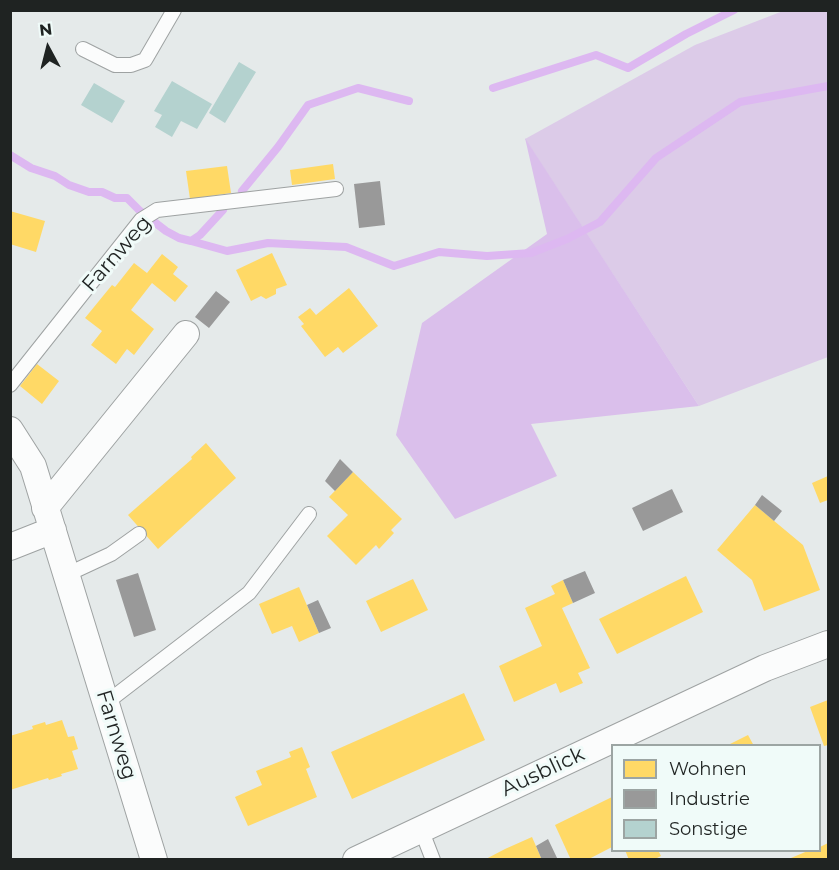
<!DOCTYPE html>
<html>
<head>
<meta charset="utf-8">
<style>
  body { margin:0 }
  #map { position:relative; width:839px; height:870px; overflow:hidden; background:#e5eaea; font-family:Montserrat,sans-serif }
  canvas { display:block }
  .frame { position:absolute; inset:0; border:12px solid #1f2322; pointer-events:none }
  .legend { position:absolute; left:611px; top:744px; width:210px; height:108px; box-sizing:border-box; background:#f0fbf9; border:2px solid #9ca5a3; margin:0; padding:8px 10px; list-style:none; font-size:18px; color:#1f2322 }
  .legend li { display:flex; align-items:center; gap:12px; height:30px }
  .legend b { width:30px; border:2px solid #9ca5a3 }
  .north { position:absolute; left:18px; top:18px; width:60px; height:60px; -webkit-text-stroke:4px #f0fbf9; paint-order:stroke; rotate:353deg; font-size:16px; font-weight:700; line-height:24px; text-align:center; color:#1f2322 }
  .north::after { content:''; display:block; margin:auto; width:21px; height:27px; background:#1f2322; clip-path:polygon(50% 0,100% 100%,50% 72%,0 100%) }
</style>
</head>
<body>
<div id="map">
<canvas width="839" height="870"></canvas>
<div class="frame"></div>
<ul class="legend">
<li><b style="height:16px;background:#ffd966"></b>Wohnen</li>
<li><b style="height:16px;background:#999"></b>Industrie</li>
<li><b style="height:16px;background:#b4d2cf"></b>Sonstige</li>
</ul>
<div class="north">N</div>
</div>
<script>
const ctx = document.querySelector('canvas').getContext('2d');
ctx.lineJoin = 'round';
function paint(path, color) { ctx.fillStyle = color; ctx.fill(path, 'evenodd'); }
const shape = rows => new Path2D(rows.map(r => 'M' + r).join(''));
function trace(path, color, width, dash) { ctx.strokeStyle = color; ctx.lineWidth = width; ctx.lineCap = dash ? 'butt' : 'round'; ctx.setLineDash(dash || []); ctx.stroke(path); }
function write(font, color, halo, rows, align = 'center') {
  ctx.font = font + ' Montserrat,sans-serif'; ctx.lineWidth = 6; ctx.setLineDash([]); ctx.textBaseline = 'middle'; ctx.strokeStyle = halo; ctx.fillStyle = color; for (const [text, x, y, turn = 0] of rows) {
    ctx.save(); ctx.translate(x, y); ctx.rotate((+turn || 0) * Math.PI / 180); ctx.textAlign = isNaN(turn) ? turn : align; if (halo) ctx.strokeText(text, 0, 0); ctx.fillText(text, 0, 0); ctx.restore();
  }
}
paint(shape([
  [783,11,828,11,828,357,699,406,525,139,695,45]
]), '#dccbe8');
paint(shape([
  [525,138,699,406,531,424,557,476,455,519,396,435,422,323,547,234]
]), '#dabfeb');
paint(shape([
  [333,164,335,179,292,185,290,170],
  [227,166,231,193,190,199,186,171],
  [10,211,45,221,36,252,10,244],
  [272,253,287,285,276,289,276,294,266,299,261,296,251,301,236,270],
  [162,254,178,267,173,274,188,286,175,302,152,283,131,310,154,329,134,355,127,349,116,364,91,345,102,331,85,318,112,285,115,287,134,263,147,273],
  [349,288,378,326,343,353,338,347,325,357,301,326,304,324,298,317,310,308,316,315],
  [37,364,59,381,42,404,20,386],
  [206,443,236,478,158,549,128,515,192,459,191,457],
  [353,472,402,519,391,530,394,533,379,549,376,545,356,565,327,536,348,515,329,497],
  [828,476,828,500,820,503,812,483],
  [755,505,803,545,820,590,764,611,752,580,717,550],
  [686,576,703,612,617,654,599,619],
  [413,579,428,610,381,632,366,601],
  [563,580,573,603,562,608,590,668,578,673,583,683,560,693,556,683,514,702,499,666,542,646,525,608,555,594,551,586],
  [299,587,319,633,299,642,292,626,272,634,259,604],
  [464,693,485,740,352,799,331,752],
  [828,700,828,745,824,746,810,707],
  [62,720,68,737,74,736,78,749,72,751,78,769,61,774,62,776,49,780,48,778,10,790,10,736,33,729,32,726,45,722,46,725],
  [748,735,754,746,726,746],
  [302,747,310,767,306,769,317,797,248,826,235,797,262,785,256,771,291,757,289,752],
  [612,797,612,847,587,860,571,860,555,825],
  [532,837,542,860,484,860,505,849],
  [828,843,828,860,792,860,791,858,810,850,820,850,820,847],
  [625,850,658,850,661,856,653,860,629,860]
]), '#ffd966');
paint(shape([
  [380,181,385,225,359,228,354,184],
  [216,291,230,302,209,328,195,317],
  [340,459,353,472,335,491,325,481],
  [672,489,683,512,643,531,632,508],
  [762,495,782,511,774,521,755,505],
  [585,571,595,593,573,603,563,580],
  [138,573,156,630,134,637,116,580],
  [318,600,331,628,319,633,307,605],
  [548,839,558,860,542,860,536,846]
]), '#999');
trace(shape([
  [493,88,596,55,628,68,686,34,734,10],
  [10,155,31,168,55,176,69,185,89,192,102,192,115,198,127,198,140,211,166,231,179,238,191,241,200,235,223,210],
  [242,191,278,147,308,105,358,88,409,101],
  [191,241,227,251,268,243,346,247,394,266,439,252,487,256,531,253,567,239,600,222,656,158,740,102,828,86]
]), '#ddb8f1', 8);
paint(shape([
  [239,62,256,72,225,123,209,113],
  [172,81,212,104,197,129,181,121,172,137,155,127,162,115,154,111],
  [94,83,125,101,112,123,81,105]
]), '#b4d2cf');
const lane = shape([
  [83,49,115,65,131,65,145,60,174,10],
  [10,385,141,220,157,210,336,189],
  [68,574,111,554,139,534],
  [106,703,249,593,309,514],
  [421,829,433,860]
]);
const street = shape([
  [10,430,33,466,154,860],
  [45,508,186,334],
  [10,547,53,530],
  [356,860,765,668,828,644]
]);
trace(lane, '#9ea2a2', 16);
trace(street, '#9ea2a2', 28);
trace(lane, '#fbfcfc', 14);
trace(street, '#fbfcfc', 26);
write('21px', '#1f2322', '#f0fbf9', [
  ["Farnweg",117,254,-49],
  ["Farnweg",116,735,73],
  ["Ausblick",543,772,-25]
]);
</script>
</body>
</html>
